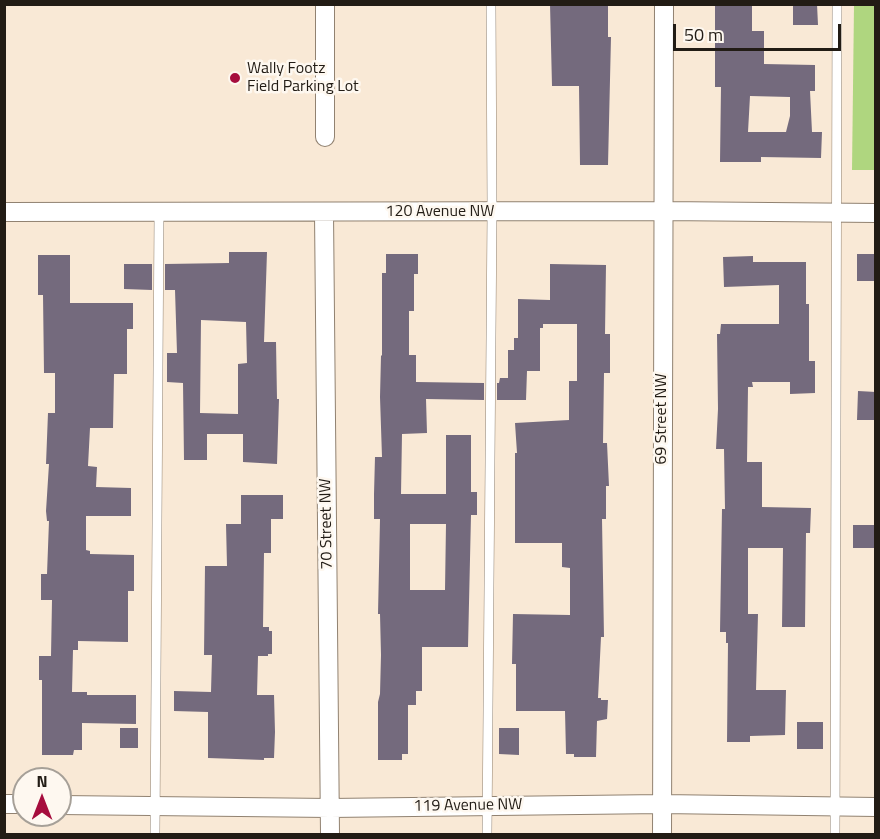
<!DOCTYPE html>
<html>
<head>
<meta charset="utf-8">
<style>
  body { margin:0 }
  #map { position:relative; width:880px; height:839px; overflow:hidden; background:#f9e9d6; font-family:"Titillium Web",sans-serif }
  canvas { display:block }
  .frame { position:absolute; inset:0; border:6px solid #221c15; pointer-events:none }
  .north { position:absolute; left:12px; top:767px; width:60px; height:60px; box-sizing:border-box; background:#fef8f0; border:2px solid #a6a098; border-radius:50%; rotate:0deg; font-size:16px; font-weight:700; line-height:24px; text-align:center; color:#221c15 }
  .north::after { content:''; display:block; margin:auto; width:21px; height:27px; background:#a60d3d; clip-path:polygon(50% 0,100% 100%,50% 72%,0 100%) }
  .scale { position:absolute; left:673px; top:24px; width:168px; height:27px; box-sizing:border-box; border:3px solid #221c15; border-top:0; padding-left:8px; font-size:18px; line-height:21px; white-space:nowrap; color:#221c15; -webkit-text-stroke:4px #fef8f0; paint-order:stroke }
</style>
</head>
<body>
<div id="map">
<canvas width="880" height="839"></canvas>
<div class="frame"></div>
<div class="north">N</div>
<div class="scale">50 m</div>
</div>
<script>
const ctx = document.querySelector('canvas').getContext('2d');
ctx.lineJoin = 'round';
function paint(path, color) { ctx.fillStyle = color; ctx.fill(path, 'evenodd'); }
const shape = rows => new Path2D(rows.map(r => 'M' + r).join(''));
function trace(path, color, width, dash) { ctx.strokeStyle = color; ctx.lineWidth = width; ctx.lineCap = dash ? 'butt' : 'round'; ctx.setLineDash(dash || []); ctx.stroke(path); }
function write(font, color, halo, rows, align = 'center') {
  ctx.font = font + ' "Titillium Web",sans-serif'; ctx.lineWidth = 5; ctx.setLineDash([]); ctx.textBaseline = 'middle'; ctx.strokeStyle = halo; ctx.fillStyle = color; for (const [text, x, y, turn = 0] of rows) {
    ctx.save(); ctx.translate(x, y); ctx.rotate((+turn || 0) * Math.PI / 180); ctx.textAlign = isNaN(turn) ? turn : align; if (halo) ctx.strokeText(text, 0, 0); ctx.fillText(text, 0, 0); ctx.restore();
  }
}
paint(shape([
  [854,5,875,5,875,170,852,170]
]), '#afd67f');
paint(shape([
  [550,4,608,4,608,37,611,37,608,165,580,165,579,86,552,86],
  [715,4,752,4,752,31,764,31,764,64,815,65,815,91,810,91,812,132,822,132,821,158,761,157,761,162,720,162,721,87,715,87],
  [750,96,790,97,790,116,786,132,748,132],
  [793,4,817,4,818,25,793,25],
  [229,252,267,252,264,342,276,342,277,399,279,399,277,464,243,462,243,434,207,434,207,460,184,460,183,383,167,382,167,353,177,353,175,290,165,290,165,264,229,263],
  [201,320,246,322,247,363,238,364,238,414,200,413],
  [386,254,418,254,418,274,414,274,414,311,409,311,409,355,416,355,416,382,484,383,484,400,426,399,427,433,402,434,401,494,446,494,446,435,471,435,471,492,477,492,477,515,471,515,468,647,422,647,422,691,416,691,416,705,408,705,408,754,402,754,402,760,378,760,378,702,380,694,381,655,380,614,378,614,380,519,374,519,374,494,375,457,382,457,380,397,381,356,382,355,382,273,386,273],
  [410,524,446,524,445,590,410,590],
  [857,254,876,254,876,281,857,281],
  [38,255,70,255,70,303,133,303,133,329,127,329,127,374,114,374,113,428,90,428,88,466,97,467,96,487,131,488,131,516,86,516,86,550,90,551,90,554,134,555,134,591,128,591,128,642,78,641,78,650,73,650,72,692,87,692,87,695,136,695,136,724,82,723,82,750,74,750,73,755,42,755,42,680,39,680,39,656,51,656,52,600,41,600,41,574,47,574,49,521,47,521,46,511,49,464,46,464,48,413,55,413,55,373,44,373,43,295,38,295],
  [753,256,753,262,806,262,806,304,809,304,809,361,815,361,815,393,790,394,790,382,752,382,753,387,748,387,747,462,762,462,762,507,811,508,810,533,806,533,805,627,782,627,783,548,748,548,748,614,758,614,756,690,786,690,785,735,750,736,750,742,727,742,728,643,726,643,726,632,720,632,722,509,725,509,724,449,716,449,718,409,717,334,720,334,721,324,779,324,779,285,724,287,723,257],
  [124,264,152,264,152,290,124,289],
  [550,264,606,265,605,334,610,334,610,373,604,373,603,443,607,443,609,486,606,486,606,519,602,519,604,637,601,637,598,698,601,698,601,700,608,700,607,719,597,721,596,757,574,757,574,754,566,754,565,711,516,711,516,664,512,664,513,614,570,615,570,568,562,567,562,543,515,543,515,453,517,453,515,423,569,420,569,381,577,381,577,324,543,324,543,328,540,328,540,371,527,371,526,400,497,400,497,383,499,383,500,378,508,378,508,350,514,350,514,338,518,338,518,299,550,300],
  [858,391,876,392,876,420,857,420],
  [241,495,283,495,283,519,271,519,271,553,264,553,263,627,269,627,269,631,272,631,272,654,268,654,268,656,258,656,257,695,274,695,275,732,274,758,264,758,264,760,208,758,208,712,174,711,174,691,211,692,212,655,204,655,205,566,227,566,226,524,241,524],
  [853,525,876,525,876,548,853,548],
  [797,722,823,722,823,749,797,749],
  [120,728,138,728,138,748,120,748],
  [499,728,519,728,519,755,499,754]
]), '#746a7d');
const lane = shape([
  [155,834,159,213],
  [487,834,492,212,491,4],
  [835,834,837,4]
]);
const street = shape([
  [325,137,325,4],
  [4,212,663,211,876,213],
  [324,213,330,834],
  [4,804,24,804],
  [60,805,330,808,662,804,876,807],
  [662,834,664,4]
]);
trace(lane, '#918271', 10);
trace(street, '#918271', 20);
trace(lane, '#fff', 9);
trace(street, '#fff', 18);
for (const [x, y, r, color] of [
  [235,78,6,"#a60d3d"]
]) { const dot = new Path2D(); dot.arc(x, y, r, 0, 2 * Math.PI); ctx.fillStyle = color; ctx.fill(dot); trace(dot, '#fef8f0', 2); }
write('16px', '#221c15', '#fef8f0', [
  ["Wally Footz",247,69],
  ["Field Parking Lot",247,87]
], 'left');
write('16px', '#221c15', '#fef8f0', [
  ["120 Avenue NW",440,212],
  ["69 Street NW",662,419,-90],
  ["70 Street NW",327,524,-91],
  ["119 Avenue NW",468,806,-1]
]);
</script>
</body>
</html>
